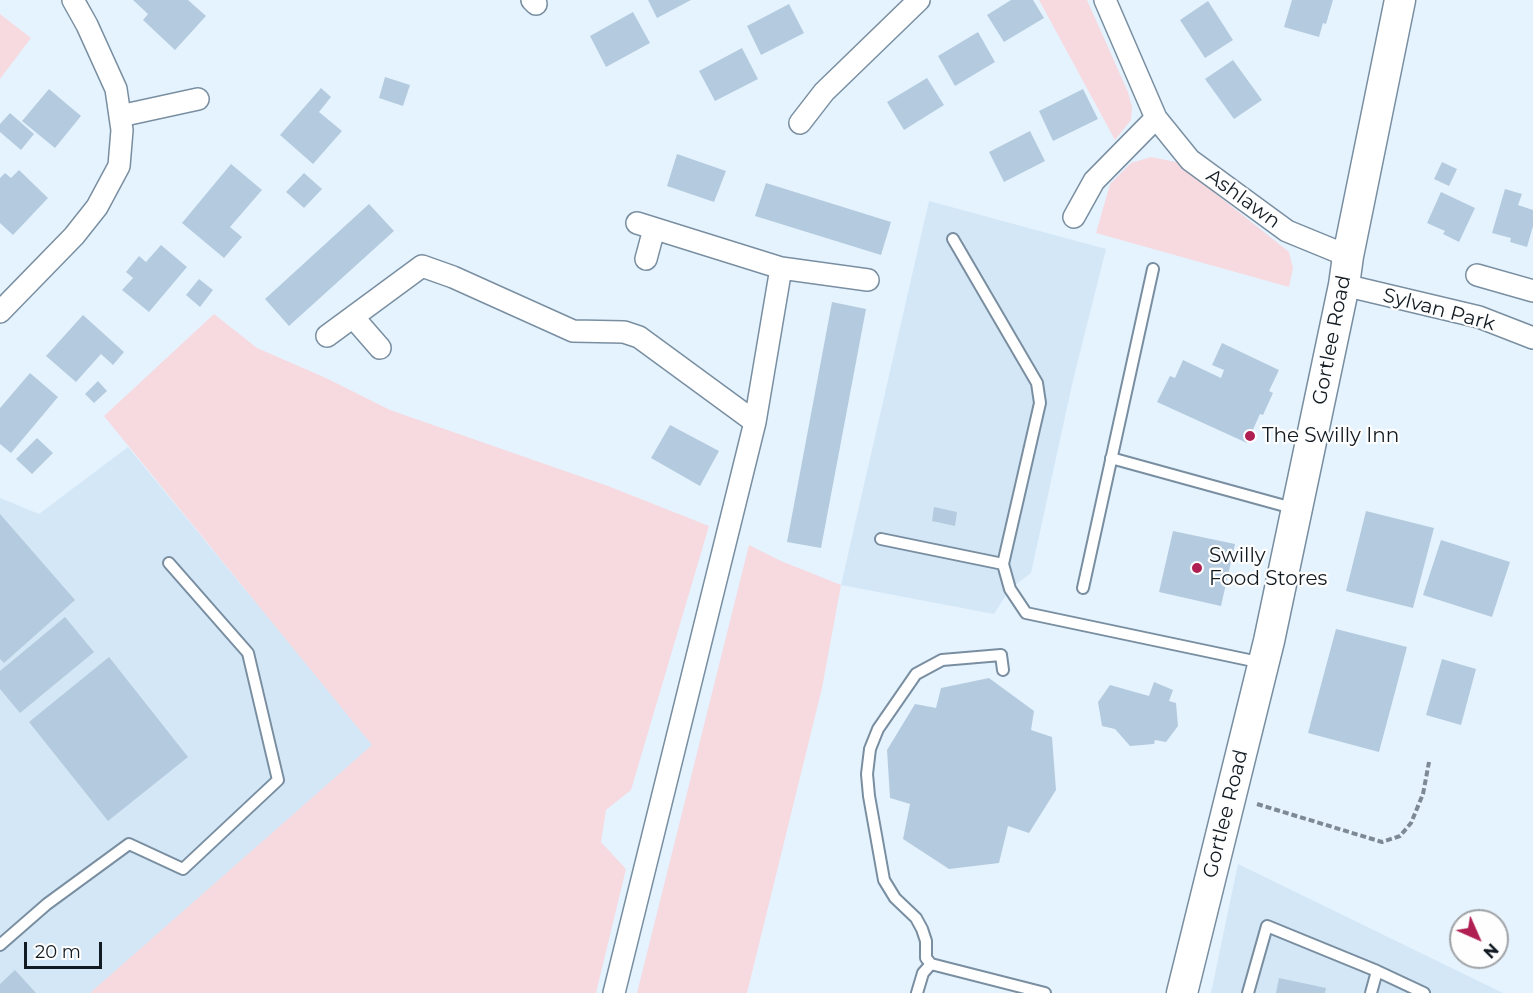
<!DOCTYPE html>
<html>
<head>
<meta charset="utf-8">
<style>
  body { margin:0 }
  #map { position:relative; width:1533px; height:993px; overflow:hidden; background:#e5f3ff; font-family:Montserrat,sans-serif }
  canvas { display:block }
  .north { position:absolute; left:1449px; top:909px; width:60px; height:60px; box-sizing:border-box; background:#fefefe; border:2px solid #a0a3a6; border-radius:50%; rotate:135deg; font-size:16px; font-weight:700; line-height:24px; text-align:center; color:#121b22 }
  .north::after { content:''; display:block; margin:auto; width:21px; height:27px; background:#b01f52; clip-path:polygon(50% 0,100% 100%,50% 72%,0 100%) }
  .scale { position:absolute; left:24px; top:942px; width:78px; height:27px; box-sizing:border-box; border:3px solid #121b22; border-top:0; padding-left:8px; font-size:18px; line-height:21px; white-space:nowrap; color:#121b22; -webkit-text-stroke:4px #fefefe; paint-order:stroke }
</style>
</head>
<body>
<div id="map">
<canvas width="1533" height="993"></canvas>
<div class="north">N</div>
<div class="scale">20 m</div>
</div>
<script>
const ctx = document.querySelector('canvas').getContext('2d');
ctx.lineJoin = 'round';
function paint(path, color) { ctx.fillStyle = color; ctx.fill(path, 'evenodd'); }
const shape = rows => new Path2D(rows.map(r => 'M' + r).join(''));
function trace(path, color, width, dash) { ctx.strokeStyle = color; ctx.lineWidth = width; ctx.lineCap = dash ? 'butt' : 'round'; ctx.setLineDash(dash || []); ctx.stroke(path); }
function write(font, color, halo, rows, align = 'center') {
  ctx.font = font + ' Montserrat,sans-serif'; ctx.lineWidth = 4.5; ctx.setLineDash([]); ctx.textBaseline = 'middle'; ctx.strokeStyle = halo; ctx.fillStyle = color; for (const [text, x, y, turn = 0] of rows) {
    ctx.save(); ctx.translate(x, y); ctx.rotate((+turn || 0) * Math.PI / 180); ctx.textAlign = isNaN(turn) ? turn : align; if (halo) ctx.strokeText(text, 0, 0); ctx.fillText(text, 0, 0); ctx.restore();
  }
}
paint(shape([
  [929,201,1106,249,1073,380,1031,573,1010,589,994,614,841,585],
  [128,447,373,745,90,993,0,993,0,498,39,514],
  [1238,864,1503,993,1211,993]
]), '#d4e7f6');
paint(shape([
  [1039,0,1087,0,1128,92,1132,107,1131,120,1115,140],
  [0,14,31,38,0,79],
  [1151,157,1176,162,1289,252,1293,268,1289,287,1096,233,1110,184,1131,163],
  [214,314,257,348,326,378,390,410,608,486,709,526,631,790,606,810,601,842,626,869,596,993,90,993,372,745,104,416],
  [749,545,781,561,841,585,822,688,747,993,637,993]
]), '#f6dadf');
paint(shape([
  [133,0,188,0,206,16,175,50,143,20,148,14],
  [648,0,691,0,657,18],
  [1011,0,1033,0,1044,18,1004,42,987,15],
  [1292,0,1333,0,1326,24,1323,23,1319,37,1284,27],
  [1208,1,1233,40,1205,58,1180,20],
  [789,4,804,33,761,55,747,26],
  [633,12,650,43,606,67,590,36],
  [978,32,995,62,955,86,938,56],
  [742,48,758,79,715,101,699,71],
  [1233,60,1262,100,1234,119,1205,79],
  [385,77,410,85,403,106,379,98],
  [927,78,944,105,904,130,887,102],
  [321,88,331,97,319,112,342,131,313,164,280,135],
  [49,89,81,116,55,148,22,121],
  [1083,89,1098,119,1053,141,1039,111],
  [10,113,34,134,21,150,0,132,0,124],
  [1030,131,1045,161,1004,182,989,152],
  [677,154,726,171,714,202,667,186],
  [1442,162,1457,169,1449,186,1434,179],
  [231,164,262,190,230,227,242,237,224,258,182,223],
  [19,170,48,198,13,235,0,223,0,178,5,173,11,178],
  [304,173,322,189,304,208,286,192],
  [766,183,891,222,881,255,755,216],
  [1505,189,1522,194,1518,205,1533,210,1533,226,1527,247,1510,242,1511,238,1492,233],
  [1441,192,1475,208,1459,242,1443,234,1445,231,1427,223],
  [369,204,394,231,289,326,265,299],
  [161,245,187,267,149,312,122,290,133,278,126,272,139,256,146,262],
  [199,279,213,290,200,307,186,295],
  [832,302,866,309,821,548,787,542],
  [83,315,124,352,113,365,101,354,76,382,46,356],
  [1222,343,1279,370,1269,391,1273,393,1263,415,1260,414,1247,443,1157,402,1170,376,1175,378,1183,360,1221,378,1224,370,1212,365],
  [30,373,58,397,11,453,0,444,0,408],
  [98,381,107,391,94,403,85,394],
  [670,425,719,451,700,486,651,458],
  [37,438,53,453,32,474,16,459],
  [934,507,957,512,955,526,932,521],
  [1366,511,1434,528,1413,608,1346,591],
  [0,514,75,600,4,663,0,659],
  [1173,531,1235,544,1221,606,1159,592],
  [1441,540,1510,562,1492,617,1423,595],
  [65,617,94,652,20,713,0,689,0,671],
  [1336,629,1407,647,1379,752,1308,733],
  [109,657,188,757,108,821,29,722],
  [1442,659,1476,669,1461,725,1426,715],
  [989,678,1034,711,1031,730,1052,737,1056,790,1029,833,1008,826,999,863,949,869,903,839,910,804,890,798,887,750,915,704,936,708,941,688],
  [1154,682,1173,690,1169,701,1176,703,1178,726,1166,742,1155,740,1154,744,1130,746,1115,729,1102,726,1098,702,1110,685,1149,696],
  [15,970,36,993,0,993,0,984],
  [1279,978,1326,988,1325,993,1276,993]
]), '#b4cbdf');
const lane = shape([
  [953,239,1037,383,1040,403,1003,564,1010,589,1026,613,1263,663],
  [1111,458,1296,509],
  [881,539,1003,564],
  [1083,588,1153,269],
  [1003,670,1001,655,942,660,916,674,878,729,870,749,867,774,869,796,884,880,895,898,916,918,922,929,926,941,926,958,931,964,1045,993],
  [0,945,47,904,129,844,183,869,278,780,248,653,169,563],
  [917,993,923,973,931,964],
  [1248,993,1267,926,1377,971,1424,993],
  [1371,993,1377,971]
]);
const street = shape([
  [532,0,536,4],
  [1105,0,1156,118,1190,160,1287,231,1348,256],
  [120,116,198,99],
  [800,123,824,92,919,0],
  [1074,217,1094,181,1156,118],
  [637,223,781,268,868,280],
  [646,259,654,229],
  [1477,275,1533,291],
  [1344,285,1479,317,1533,338],
  [0,312,74,236,97,207,119,166,122,130,116,89,87,25,73,0],
  [353,317,380,348],
  [327,336,422,266,453,277,573,331,624,332,639,337,755,422,614,993],
  [755,422,781,268]
]);
const secondary = shape([
  [1182,993,1269,641,1344,285,1348,256,1400,0]
]);
trace(lane, '#798fa1', 14);
trace(street, '#798fa1', 24);
trace(secondary, '#798fa1', 33);
trace(shape([
  [1257,804,1382,842,1400,836,1411,823,1423,794,1429,762]
]), '#7e8a93', 4, [6, 3]);
trace(lane, '#fff', 10);
trace(street, '#fff', 21);
trace(secondary, '#fff', 30);
for (const [x, y, r, color] of [
  [1250,436,6,"#b01f52"],
  [1197,568,6,"#b01f52"]
]) { const dot = new Path2D(); dot.arc(x, y, r, 0, 2 * Math.PI); ctx.fillStyle = color; ctx.fill(dot); trace(dot, '#fefefe', 2); }
write('20px', '#121b22', '#fefefe', [
  ["Ashlawn",1243,199,36],
  ["Sylvan Park",1439,310,15],
  ["Gortlee Road",1332,340,-79],
  ["Gortlee Road",1226,814,-76]
]);
write('20px', '#121b22', '#fefefe', [
  ["The Swilly Inn",1262,436],
  ["Swilly",1209,556],
  ["Food Stores",1209,579]
], 'left');
</script>
</body>
</html>
